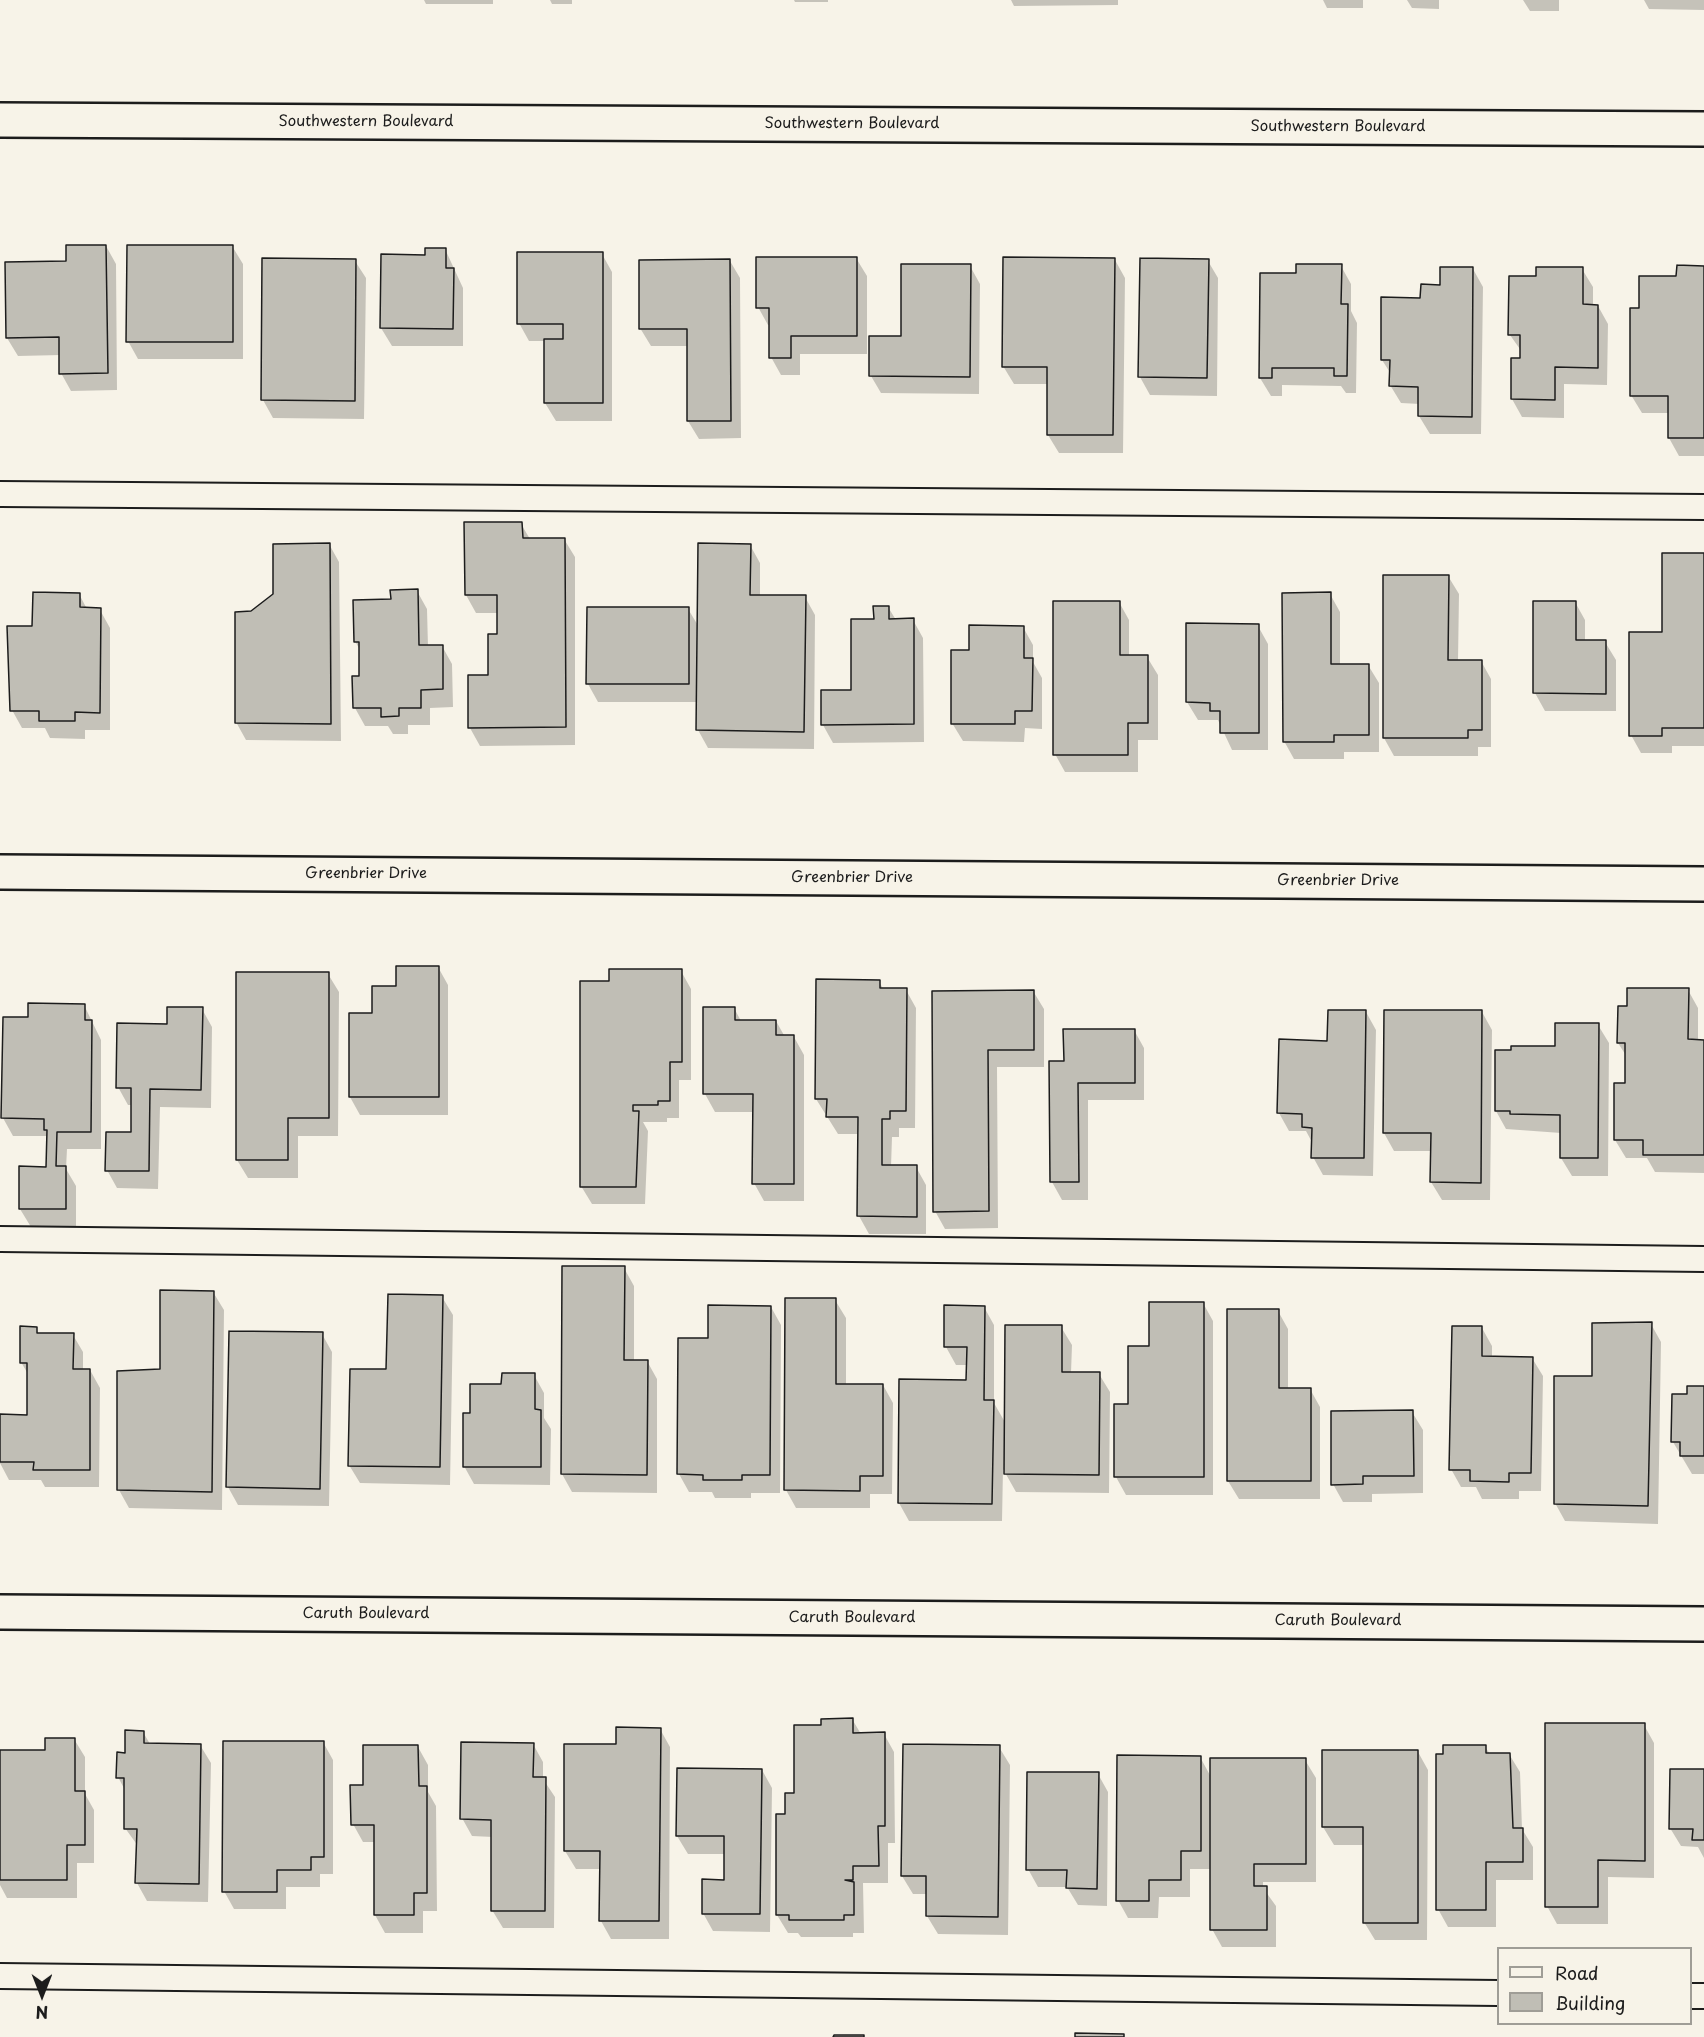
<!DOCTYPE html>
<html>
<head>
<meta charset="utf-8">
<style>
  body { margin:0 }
  #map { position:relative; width:1704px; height:2037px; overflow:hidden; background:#f7f3e8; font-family:"Playpen Sans",sans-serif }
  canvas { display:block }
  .legend { position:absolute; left:1497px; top:1947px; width:195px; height:78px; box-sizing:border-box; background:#f7f3e8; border:2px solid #9f9d96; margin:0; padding:8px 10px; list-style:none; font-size:18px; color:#1c1c1c }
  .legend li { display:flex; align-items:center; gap:12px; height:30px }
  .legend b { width:30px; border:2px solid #9f9d96 }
  .north { position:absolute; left:12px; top:1965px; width:60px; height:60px; -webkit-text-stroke:4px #f7f3e8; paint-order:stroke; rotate:180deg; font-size:16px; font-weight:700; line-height:24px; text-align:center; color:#1c1c1c }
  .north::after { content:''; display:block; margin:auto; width:21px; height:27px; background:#1c1c1c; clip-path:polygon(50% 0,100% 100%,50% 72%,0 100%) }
</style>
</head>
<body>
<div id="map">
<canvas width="1704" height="2037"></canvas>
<ul class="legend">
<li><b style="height:8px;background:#f7f3e8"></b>Road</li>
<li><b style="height:16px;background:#c0beb5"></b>Building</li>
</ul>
<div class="north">N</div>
</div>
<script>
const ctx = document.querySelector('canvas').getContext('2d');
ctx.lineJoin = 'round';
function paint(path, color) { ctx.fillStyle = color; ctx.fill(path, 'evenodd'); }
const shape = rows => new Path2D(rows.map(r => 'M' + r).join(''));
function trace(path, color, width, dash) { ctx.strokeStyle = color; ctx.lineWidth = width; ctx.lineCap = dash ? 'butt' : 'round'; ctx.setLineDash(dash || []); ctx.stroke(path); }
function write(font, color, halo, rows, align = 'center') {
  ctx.font = font + ' "Playpen Sans",sans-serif'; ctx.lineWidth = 6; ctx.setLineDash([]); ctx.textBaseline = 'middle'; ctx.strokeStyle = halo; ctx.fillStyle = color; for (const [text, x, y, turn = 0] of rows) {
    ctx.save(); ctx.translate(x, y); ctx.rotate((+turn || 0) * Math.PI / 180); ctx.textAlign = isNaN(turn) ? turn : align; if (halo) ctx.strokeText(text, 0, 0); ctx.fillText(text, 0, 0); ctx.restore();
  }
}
paint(shape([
  [424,0,493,0,493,4,426,4],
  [550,0,572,0,572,4,552,4],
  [794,0,828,0,828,2,795,2],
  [1011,0,1118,0,1118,5,1014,6],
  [1323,0,1363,0,1363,8,1327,8],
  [1398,0,1439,0,1439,9,1412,8,1407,0],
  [1523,0,1559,0,1559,11,1530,11],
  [1644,0,1704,0,1704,10,1649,9],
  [106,246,116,264,117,390,71,391,61,373,61,355,18,356,7,338,68,263],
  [232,246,243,264,243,359,138,359,128,341],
  [445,249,463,288,463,346,392,346,381,328],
  [602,254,612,272,612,421,556,421,545,403,545,341,529,341,519,323],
  [856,258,867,276,867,354,800,354,800,375,781,375,771,357,771,325,768,325,758,307],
  [1115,260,1125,278,1123,453,1059,453,1048,435,1049,384,1014,384,1003,366],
  [1141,260,1208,261,1218,278,1217,396,1150,395,1140,377],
  [355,261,366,278,364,419,273,418,263,400],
  [730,261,740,278,741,438,699,439,688,421,688,346,651,346,640,328],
  [970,266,980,284,979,394,881,393,871,376,902,337],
  [1341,266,1351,284,1351,311,1357,323,1356,393,1346,393,1341,386,1282,385,1282,396,1271,396,1260,378,1298,275],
  [1704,267,1704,456,1679,456,1669,438,1669,413,1642,413,1631,395,1641,310,1677,278],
  [1473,269,1483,287,1481,434,1430,434,1419,416,1420,404,1401,403,1390,385,1391,374,1382,360,1442,286],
  [1582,269,1593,287,1593,306,1598,306,1608,324,1607,385,1564,384,1564,418,1522,417,1512,399,1513,359,1522,359,1522,352,1510,335],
  [521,524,530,539,564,539,575,557,575,745,480,746,470,728,490,676,499,635,499,613,476,613,466,595],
  [329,544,339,562,341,741,246,740,236,722,252,613],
  [750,545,760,563,760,596,805,597,815,615,814,749,708,748,698,730,698,702,598,702,588,684,688,609,699,627],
  [1704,554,1704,746,1672,746,1672,753,1641,753,1631,735,1664,634],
  [1448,576,1459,594,1458,661,1481,661,1491,679,1491,747,1478,747,1478,756,1394,756,1384,738],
  [417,591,427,609,428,647,442,646,452,664,453,707,430,708,430,725,408,725,408,734,393,734,388,726,365,726,355,708,361,678,360,650,355,641,392,601],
  [79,594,87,609,100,610,110,628,110,730,85,730,85,739,50,738,45,728,22,728,12,710,34,628],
  [1330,594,1340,612,1340,665,1368,665,1379,683,1379,752,1344,752,1344,759,1294,759,1284,741],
  [1119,602,1129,620,1129,657,1147,657,1158,675,1158,740,1138,740,1138,772,1065,772,1055,754],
  [1575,602,1585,620,1585,642,1605,642,1616,660,1616,711,1545,711,1535,693],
  [888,607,896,620,913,620,923,638,924,742,833,743,823,725,853,692,875,620],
  [1258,626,1268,644,1268,750,1232,750,1218,720,1198,720,1187,702],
  [1023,627,1033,645,1033,662,1042,678,1042,729,1025,728,1024,742,963,741,952,723,970,651],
  [438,967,448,985,448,1115,360,1115,350,1097,373,1015],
  [681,971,691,989,691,1080,679,1080,679,1118,667,1118,667,1122,643,1122,648,1131,645,1204,592,1204,581,1186],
  [328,974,339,992,338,1136,298,1136,298,1178,248,1178,237,1160],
  [879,982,884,990,906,990,916,1008,915,1128,899,1128,899,1137,892,1137,891,1167,916,1167,926,1185,926,1234,869,1234,859,1216,859,1134,838,1134,816,1099],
  [1688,990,1698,1008,1698,1041,1704,1041,1704,1173,1655,1172,1647,1158,1626,1158,1615,1140,1626,1085,1627,1057,1618,1043,1628,1007],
  [1033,991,1044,1009,1044,1067,997,1067,998,1228,945,1229,935,1211,934,992],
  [84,1005,101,1040,101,1149,67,1149,66,1169,76,1186,76,1227,31,1227,20,1209,48,1168,48,1136,13,1136,3,1118,30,1018],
  [734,1008,741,1021,776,1021,785,1037,794,1037,804,1055,804,1201,764,1201,754,1183,754,1112,715,1112,705,1094],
  [202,1009,212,1027,211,1108,160,1107,158,1189,117,1188,107,1170,132,1133,133,1105,128,1105,118,1087,169,1026],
  [1385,1011,1482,1012,1492,1030,1490,1200,1442,1200,1431,1182,1432,1151,1394,1151,1384,1133],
  [1366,1012,1376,1030,1373,1176,1323,1175,1313,1157,1313,1144,1306,1131,1289,1131,1279,1113,1329,1042],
  [1598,1025,1609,1043,1608,1176,1572,1176,1561,1158,1561,1133,1506,1129,1496,1111,1497,1051,1557,1048],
  [1134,1030,1144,1048,1144,1100,1088,1100,1088,1200,1062,1200,1052,1182,1066,1063],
  [624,1268,634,1286,634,1361,647,1361,657,1379,657,1493,572,1492,562,1474],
  [213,1292,224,1310,222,1510,129,1508,119,1490,161,1371],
  [442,1297,453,1315,450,1485,360,1483,349,1465,388,1371],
  [835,1300,846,1318,846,1385,883,1385,893,1403,892,1494,870,1494,870,1508,796,1508,786,1490],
  [1203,1303,1213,1321,1213,1495,1126,1495,1116,1477,1130,1405,1150,1347],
  [946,1306,984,1307,994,1325,994,1403,1006,1424,1061,1327,1072,1345,1071,1373,1099,1374,1110,1392,1109,1493,1016,1492,1003,1469,1002,1521,909,1521,899,1503,968,1382,968,1365,956,1365,946,1347],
  [771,1307,781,1325,780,1493,751,1493,751,1498,715,1498,712,1492,689,1492,679,1474,709,1340],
  [1278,1311,1288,1329,1288,1389,1310,1389,1320,1407,1320,1499,1239,1499,1228,1481],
  [1651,1324,1661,1342,1658,1524,1565,1521,1555,1503,1593,1377],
  [36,1328,39,1335,73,1335,83,1352,83,1370,90,1370,100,1388,99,1487,45,1487,41,1480,9,1480,0,1463,0,1416,28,1417,28,1374,21,1362],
  [1482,1328,1492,1346,1492,1357,1532,1358,1543,1376,1541,1491,1519,1491,1519,1499,1482,1499,1476,1487,1461,1487,1451,1469],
  [322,1334,332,1352,329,1506,238,1505,228,1487],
  [534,1375,544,1393,544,1418,551,1429,550,1485,474,1484,464,1466,471,1414,502,1385],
  [1704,1388,1704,1474,1692,1474,1673,1442,1688,1395],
  [1412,1412,1423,1430,1423,1493,1372,1494,1372,1502,1343,1502,1333,1484],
  [852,1719,861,1734,884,1734,894,1752,895,1843,888,1843,888,1883,863,1883,864,1933,853,1933,853,1937,801,1937,798,1933,788,1933,777,1915,786,1816,823,1727],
  [1644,1725,1654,1743,1654,1878,1608,1877,1608,1924,1557,1924,1547,1906],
  [660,1729,670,1747,669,1939,611,1939,601,1921,601,1869,576,1869,565,1851,566,1745,618,1745],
  [143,1732,150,1744,200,1745,211,1763,208,1902,147,1901,137,1883,138,1846,125,1828,126,1792,118,1777,126,1754],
  [74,1739,85,1757,85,1794,94,1810,94,1863,77,1863,77,1898,7,1898,0,1885,0,1752,46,1752],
  [323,1742,333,1760,333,1874,320,1874,320,1887,286,1887,286,1909,234,1909,224,1891],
  [533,1744,543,1762,543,1779,555,1797,554,1928,503,1928,492,1910,493,1837,472,1836,462,1818],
  [904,1745,999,1747,1010,1765,1008,1935,938,1934,927,1916,927,1894,913,1894,902,1876],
  [418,1747,428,1765,428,1792,436,1806,437,1911,423,1911,423,1933,385,1933,375,1915,375,1842,363,1842,353,1824,364,1786],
  [1485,1747,1490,1754,1509,1754,1520,1772,1522,1829,1533,1847,1533,1880,1496,1880,1496,1927,1448,1927,1438,1909],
  [1418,1752,1428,1770,1427,1940,1375,1940,1364,1922,1365,1845,1334,1845,1323,1827],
  [1200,1757,1211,1777,1305,1760,1316,1778,1316,1882,1263,1882,1263,1888,1276,1906,1276,1947,1222,1947,1212,1929,1211,1869,1190,1869,1190,1897,1159,1897,1158,1918,1128,1918,1118,1900],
  [762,1770,772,1788,770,1932,713,1931,703,1913,725,1881,725,1854,688,1854,677,1836],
  [1704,1771,1704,1858,1698,1847,1681,1846,1670,1828],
  [1098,1774,1108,1792,1107,1906,1078,1905,1067,1887,1038,1887,1028,1869]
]), '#0003');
const building = shape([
  [66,245,106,245,108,373,59,374,59,337,6,338,5,262,66,261,66,245],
  [127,245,233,245,233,342,126,342,127,245],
  [425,248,446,248,446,268,454,268,453,329,380,328,381,254,425,255,425,248],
  [517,252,603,252,603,403,544,403,544,339,563,339,563,324,517,324,517,252],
  [756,257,857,257,857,336,791,336,791,358,769,358,769,308,756,308,756,257],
  [1003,257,1115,258,1113,435,1047,435,1047,367,1002,367,1003,257],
  [262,258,356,259,355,401,261,400,262,258],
  [1140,258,1209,259,1207,378,1138,377,1140,258],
  [730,259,731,421,687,421,687,329,639,329,639,260,730,259],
  [901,264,971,264,970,377,869,376,869,336,901,336,901,264],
  [1296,264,1342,264,1341,304,1348,304,1347,376,1334,376,1334,368,1272,368,1272,378,1259,378,1260,273,1296,273,1296,264],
  [1677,265,1704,266,1704,438,1668,438,1668,396,1630,396,1630,308,1639,308,1639,276,1676,276,1677,265],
  [1440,267,1473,267,1472,417,1418,416,1418,387,1389,386,1390,360,1381,360,1381,297,1420,298,1421,284,1440,285,1440,267],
  [1536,267,1583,267,1583,304,1598,305,1598,368,1555,367,1555,400,1511,399,1511,358,1520,358,1520,335,1508,335,1509,276,1536,276,1536,267],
  [464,522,522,522,523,538,565,538,566,727,468,728,468,675,488,675,488,634,497,634,497,595,465,595,464,522],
  [330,543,331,724,235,723,235,612,251,611,273,594,273,544,330,543],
  [698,543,751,544,750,595,806,595,804,732,696,730,698,543],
  [1662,553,1704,553,1704,728,1662,728,1662,736,1629,736,1629,632,1662,632,1662,553],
  [1383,575,1449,575,1448,660,1482,660,1482,730,1468,730,1468,738,1383,738,1383,575],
  [418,589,419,645,443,645,443,689,421,690,421,708,399,708,399,716,381,717,381,708,353,708,352,676,359,676,359,642,354,642,353,600,391,599,390,590,418,589],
  [33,592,80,593,80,607,101,608,100,713,75,712,75,721,39,721,39,711,10,711,7,626,32,626,33,592],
  [1331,592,1331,664,1369,664,1369,735,1334,735,1334,742,1283,742,1282,593,1331,592],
  [1053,601,1120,601,1120,655,1148,655,1148,723,1128,723,1128,755,1053,755,1053,601],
  [1533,601,1576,601,1576,640,1606,640,1606,694,1533,693,1533,601],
  [873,606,889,606,889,619,914,618,914,724,821,725,821,690,851,690,851,619,874,619,873,606],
  [587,607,689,607,689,684,586,684,587,607],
  [1186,623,1259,624,1259,733,1220,733,1220,711,1210,711,1210,703,1186,702,1186,623],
  [969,625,1024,626,1024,658,1033,658,1032,711,1015,711,1015,724,951,724,951,650,969,650,969,625],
  [396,966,439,966,439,1097,349,1097,349,1013,372,1013,372,986,396,986,396,966],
  [609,969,682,969,682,1062,670,1062,670,1101,658,1101,658,1105,633,1105,633,1111,639,1111,636,1187,580,1187,580,981,609,981,609,969],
  [236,972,329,972,329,1118,288,1118,288,1160,236,1160,236,972],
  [816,979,880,980,880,988,907,988,906,1111,890,1111,890,1119,882,1119,882,1165,917,1165,917,1217,857,1216,858,1117,826,1117,827,1099,815,1099,816,979],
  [1627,988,1689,988,1688,1039,1704,1040,1704,1155,1643,1155,1643,1140,1614,1140,1614,1083,1625,1083,1625,1043,1617,1043,1618,1006,1627,1006,1627,988],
  [1034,990,1034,1050,988,1050,989,1211,933,1212,932,991,1034,990],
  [28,1003,85,1004,85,1020,92,1020,91,1132,57,1132,56,1166,66,1166,66,1209,19,1209,19,1166,46,1167,47,1130,44,1130,44,1119,1,1118,3,1017,28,1017,28,1003],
  [167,1007,203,1007,201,1090,150,1089,149,1171,105,1171,106,1132,131,1132,131,1088,116,1088,117,1023,167,1024,167,1007],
  [703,1007,735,1007,735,1020,776,1020,776,1035,794,1035,794,1184,752,1184,753,1094,703,1094,703,1007],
  [1328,1010,1366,1010,1364,1158,1311,1158,1312,1128,1302,1127,1302,1114,1277,1113,1279,1039,1327,1041,1328,1010],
  [1384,1010,1482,1010,1481,1183,1430,1182,1431,1133,1383,1133,1384,1010],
  [1555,1023,1599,1023,1598,1158,1560,1158,1560,1115,1510,1114,1510,1111,1495,1111,1495,1050,1511,1050,1511,1046,1555,1046,1555,1023],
  [1063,1029,1135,1029,1135,1083,1078,1083,1079,1182,1050,1182,1049,1061,1064,1061,1063,1029],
  [562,1266,625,1266,624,1360,648,1360,647,1475,561,1474,562,1266],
  [160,1290,214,1291,212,1492,117,1490,117,1371,160,1369,160,1290],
  [388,1294,443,1295,440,1467,348,1466,350,1369,386,1369,388,1294],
  [785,1298,836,1298,836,1384,883,1384,883,1476,860,1476,860,1491,784,1490,785,1298],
  [1149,1302,1204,1302,1204,1477,1114,1477,1114,1404,1128,1404,1128,1346,1149,1346,1149,1302],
  [708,1305,771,1306,770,1475,742,1475,742,1480,703,1480,703,1475,677,1474,678,1338,708,1338,708,1305],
  [944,1305,985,1306,984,1400,994,1400,992,1504,898,1503,899,1379,966,1380,967,1347,944,1347,944,1305],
  [1227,1309,1279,1309,1279,1388,1311,1388,1311,1481,1227,1481,1227,1309],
  [1652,1322,1648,1506,1554,1504,1554,1376,1592,1376,1592,1323,1652,1322],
  [1005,1325,1062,1325,1062,1372,1100,1372,1099,1475,1004,1474,1005,1325],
  [20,1326,37,1327,37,1333,74,1333,73,1369,90,1369,90,1470,33,1470,34,1462,0,1462,0,1414,27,1415,27,1363,20,1363,20,1326],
  [1452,1326,1482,1326,1482,1356,1533,1357,1531,1473,1509,1473,1509,1482,1470,1481,1470,1470,1449,1470,1452,1326],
  [229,1331,323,1332,320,1489,226,1487,229,1331],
  [502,1373,535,1373,535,1409,541,1410,541,1467,463,1467,463,1413,470,1413,470,1384,501,1384,502,1373],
  [1687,1386,1704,1386,1704,1456,1680,1456,1680,1442,1671,1442,1672,1394,1687,1394,1687,1386],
  [1413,1410,1414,1476,1363,1476,1363,1484,1331,1485,1331,1411,1413,1410],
  [853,1718,853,1733,885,1732,885,1826,878,1826,879,1866,853,1866,853,1880,845,1880,854,1882,854,1915,844,1915,844,1920,789,1920,789,1915,776,1915,776,1814,785,1814,785,1793,794,1793,794,1725,821,1725,821,1719,853,1718],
  [1545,1723,1645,1723,1645,1861,1598,1860,1598,1907,1545,1907,1545,1723],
  [616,1727,661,1728,659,1921,599,1921,600,1851,564,1851,564,1744,616,1744,616,1727],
  [125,1730,144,1731,144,1743,201,1744,199,1884,135,1883,137,1829,124,1829,124,1778,116,1778,117,1752,125,1753,125,1730],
  [45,1738,75,1738,75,1791,85,1791,85,1845,67,1845,67,1880,0,1880,0,1750,45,1750,45,1738],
  [223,1741,324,1741,324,1857,311,1857,311,1870,277,1870,277,1892,222,1892,223,1741],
  [461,1742,534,1743,533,1777,546,1777,545,1911,491,1911,491,1820,460,1819,461,1742],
  [903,1744,1000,1745,998,1917,926,1916,926,1876,901,1876,903,1744],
  [363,1745,418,1745,419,1786,427,1786,427,1893,414,1893,414,1915,374,1915,374,1825,351,1825,350,1785,363,1785,363,1745],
  [1443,1745,1486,1745,1486,1753,1510,1753,1513,1828,1523,1828,1523,1862,1486,1862,1486,1910,1436,1910,1436,1754,1443,1754,1443,1745],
  [1322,1750,1418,1750,1418,1923,1363,1923,1363,1827,1322,1827,1322,1750],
  [1117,1755,1201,1756,1201,1851,1181,1851,1181,1880,1149,1880,1149,1901,1116,1901,1117,1755],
  [1210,1758,1306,1758,1306,1864,1254,1864,1254,1886,1267,1886,1267,1930,1210,1930,1210,1758],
  [677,1768,762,1769,760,1914,702,1914,702,1879,724,1880,724,1836,676,1836,677,1768],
  [1670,1769,1704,1769,1704,1840,1692,1840,1693,1829,1669,1829,1670,1769],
  [1027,1772,1099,1772,1097,1889,1066,1888,1067,1870,1026,1870,1027,1772],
  [1075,2033,1124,2034,1124,2037,1075,2037,1075,2033],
  [834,2035,864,2035,864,2037,833,2037,834,2035]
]);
paint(building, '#c0beb5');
trace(building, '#1c1c1c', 1.5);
const lane = shape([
  [0,494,1704,507],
  [0,1239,1704,1259],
  [0,1976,1498,1993],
  [1690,1996,1704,1996]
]);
const street = shape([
  [0,872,1704,884],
  [0,1612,1704,1624]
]);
const secondary = shape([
  [0,120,1704,129]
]);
trace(lane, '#1c1c1c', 28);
trace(street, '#1c1c1c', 38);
trace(secondary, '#1c1c1c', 38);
trace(lane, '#f7f3e8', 24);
trace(street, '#f7f3e8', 33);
trace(secondary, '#f7f3e8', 33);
write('15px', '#1c1c1c', '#f7f3e8', [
  ["Southwestern Boulevard",366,122],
  ["Southwestern Boulevard",852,124],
  ["Southwestern Boulevard",1338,127],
  ["Greenbrier Drive",366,874],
  ["Greenbrier Drive",852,878],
  ["Greenbrier Drive",1338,881],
  ["Caruth Boulevard",366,1614],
  ["Caruth Boulevard",852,1618],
  ["Caruth Boulevard",1338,1621]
]);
</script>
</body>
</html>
